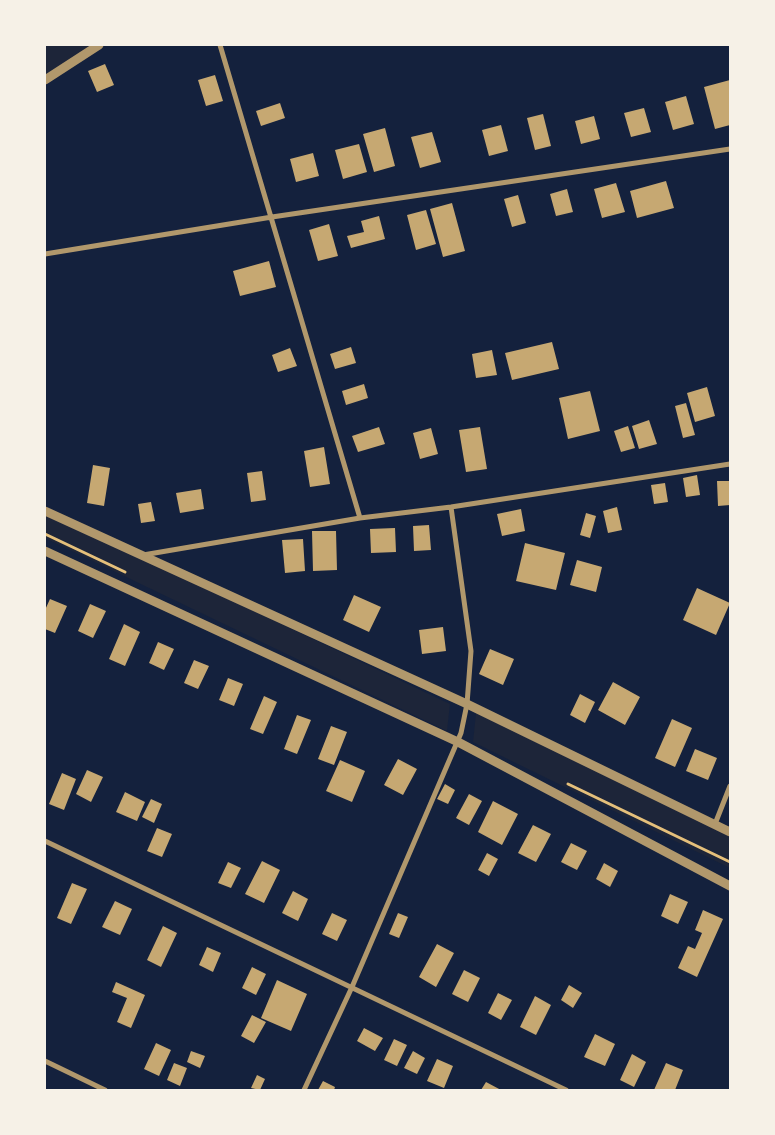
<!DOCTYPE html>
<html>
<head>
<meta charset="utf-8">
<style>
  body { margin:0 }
  #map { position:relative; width:775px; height:1135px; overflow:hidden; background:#14213d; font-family:"Noto Sans",sans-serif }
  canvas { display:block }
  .frame { position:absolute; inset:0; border:46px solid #f6f1e7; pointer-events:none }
</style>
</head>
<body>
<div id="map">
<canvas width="775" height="1135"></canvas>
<div class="frame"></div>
</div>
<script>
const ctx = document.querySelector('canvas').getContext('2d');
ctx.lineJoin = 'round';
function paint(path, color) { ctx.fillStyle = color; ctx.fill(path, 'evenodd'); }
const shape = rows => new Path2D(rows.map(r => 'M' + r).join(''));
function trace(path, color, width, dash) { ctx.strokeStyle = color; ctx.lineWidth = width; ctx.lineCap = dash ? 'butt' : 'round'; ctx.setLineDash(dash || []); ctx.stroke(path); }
paint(shape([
  [45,45,99,45,45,80],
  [45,512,450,704,447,731,45,538],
  [476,713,730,835,730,868,473,742]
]), '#1d2539');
paint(shape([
  [105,64,114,85,97,92,88,71],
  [215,75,223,101,206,106,198,80],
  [730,80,730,125,715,129,704,87],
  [686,96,694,124,673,130,665,102],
  [280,103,285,118,261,126,256,111],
  [644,108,651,132,631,137,624,113],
  [543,114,551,146,535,150,527,118],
  [594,116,600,139,581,144,575,121],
  [501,125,508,151,489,156,482,130],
  [385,128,395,166,374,172,363,134],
  [432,132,441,162,420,168,411,137],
  [359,144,367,172,343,179,335,150],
  [313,153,319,176,296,182,290,159],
  [666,181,674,208,637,218,630,191],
  [616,183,625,212,602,218,594,189],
  [567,189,573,212,556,216,550,194],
  [518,195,526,223,512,227,504,199],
  [452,203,465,251,443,257,430,209],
  [426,210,436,244,416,250,407,215],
  [379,216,385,239,351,248,347,236,364,232,361,221],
  [329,224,338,256,318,261,309,230],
  [269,261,276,287,240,296,233,271],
  [552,342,559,369,512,380,505,353],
  [351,347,356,363,335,369,330,354],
  [290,348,297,366,278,372,272,355],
  [492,350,497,375,476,378,472,354],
  [364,384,368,398,346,405,342,391],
  [707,387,715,416,695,422,687,393],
  [590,391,600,431,568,439,559,398],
  [686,403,695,435,683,438,675,406],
  [649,420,657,444,639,449,632,426],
  [628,426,635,448,621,452,614,431],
  [379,427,385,444,358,452,352,436],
  [480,427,487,469,466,472,459,430],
  [431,428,438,454,420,459,413,433],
  [324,447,330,484,310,487,304,451],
  [93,465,110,468,104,506,87,503],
  [262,471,266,500,251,502,247,473],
  [697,475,700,495,686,497,683,478],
  [717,481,729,481,730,505,718,506],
  [665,483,668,502,654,504,651,485],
  [201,489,204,509,180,513,176,493],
  [151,502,155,521,141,523,138,504],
  [617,507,622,530,608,533,603,511],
  [521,509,525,531,502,536,497,514],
  [586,513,596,516,590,538,580,535],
  [429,525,431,550,414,551,413,526],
  [395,528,396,552,371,553,370,529],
  [312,531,336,531,337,570,313,571],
  [303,539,305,571,285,573,282,540],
  [525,543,565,553,556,590,516,581],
  [577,560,602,567,596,592,570,585],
  [697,588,730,603,716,635,683,620],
  [354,595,381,607,369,632,343,620],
  [50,599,67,606,55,633,45,629,45,610],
  [90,604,106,611,93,638,78,631],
  [124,624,140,632,125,666,109,659],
  [443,627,446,651,422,654,419,630],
  [158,642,174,649,164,670,149,663],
  [490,649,514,659,503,685,479,674],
  [194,660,209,666,198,689,184,683],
  [228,678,243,684,234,706,219,700],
  [613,682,640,697,625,725,598,710],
  [580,694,595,702,585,723,570,715],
  [264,696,277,702,263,734,250,729],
  [297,715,311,720,297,754,284,749],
  [672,719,692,728,675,767,655,758],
  [331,726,347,732,334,765,318,759],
  [695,749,717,758,708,780,686,771],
  [398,759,417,769,403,795,384,785],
  [340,760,365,771,352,802,326,791],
  [87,770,103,777,91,802,76,794],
  [62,773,76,779,64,810,49,804],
  [445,784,455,790,448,804,437,799],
  [125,792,145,802,137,821,116,812],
  [469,794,482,801,469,825,456,818],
  [151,799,162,804,154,823,142,817],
  [493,801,518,814,502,845,478,832],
  [533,825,551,834,536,862,518,853],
  [157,828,172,834,162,857,147,851],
  [571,843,587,851,577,870,561,862],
  [487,853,498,859,489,876,478,870],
  [262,861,280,870,264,903,245,894],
  [228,862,241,868,231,888,218,883],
  [604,863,618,871,610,887,596,879],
  [72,883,87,889,71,924,57,918],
  [293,891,308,899,298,921,282,913],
  [670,894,688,902,678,924,661,916],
  [115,901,132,909,120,935,102,927],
  [703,910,723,919,697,977,678,968,688,946,695,949,702,933,695,930],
  [332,913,347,920,337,941,322,934],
  [398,913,408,917,399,938,389,934],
  [163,926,177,933,161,967,147,960],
  [437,944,454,953,436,987,419,977],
  [207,947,221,953,213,972,199,965],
  [252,967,266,974,256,995,242,988],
  [464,970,480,978,468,1002,452,994],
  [277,980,307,994,291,1031,261,1018],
  [116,982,145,995,131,1028,117,1022,127,998,112,992],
  [569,985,582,993,573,1008,561,1000],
  [498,993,512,1000,501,1020,488,1013],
  [535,996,551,1005,536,1035,520,1027],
  [252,1015,266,1022,254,1043,241,1036],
  [364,1028,383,1038,375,1051,357,1041],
  [595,1034,615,1044,605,1066,584,1057],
  [394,1039,407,1045,397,1066,384,1060],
  [156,1043,171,1050,159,1076,144,1069],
  [191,1051,205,1056,200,1068,187,1062],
  [413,1051,425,1058,417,1074,404,1068],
  [632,1054,646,1062,634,1087,620,1080],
  [437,1059,453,1066,444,1088,427,1081],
  [174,1063,187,1068,180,1086,167,1080],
  [666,1063,683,1070,675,1090,654,1090],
  [257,1075,265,1079,260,1090,251,1088],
  [323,1081,335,1087,334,1090,318,1090],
  [486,1082,501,1090,481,1090]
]), '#c6a872');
trace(shape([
  [45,534,125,572],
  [568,784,730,862]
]), '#e5c07b', 3);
trace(shape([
  [220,45,360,518],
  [45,254,272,217,730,149],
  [143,555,360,518,451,507,730,464],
  [715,824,730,786],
  [45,841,566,1090],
  [45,1061,105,1090],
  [304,1090,352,987,461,733,467,704,471,651,451,507]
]), '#b1986c', 5);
trace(shape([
  [45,80,99,45],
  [45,511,467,704,730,832],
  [45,551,458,742,730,886]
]), '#b1986c', 9);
</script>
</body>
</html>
